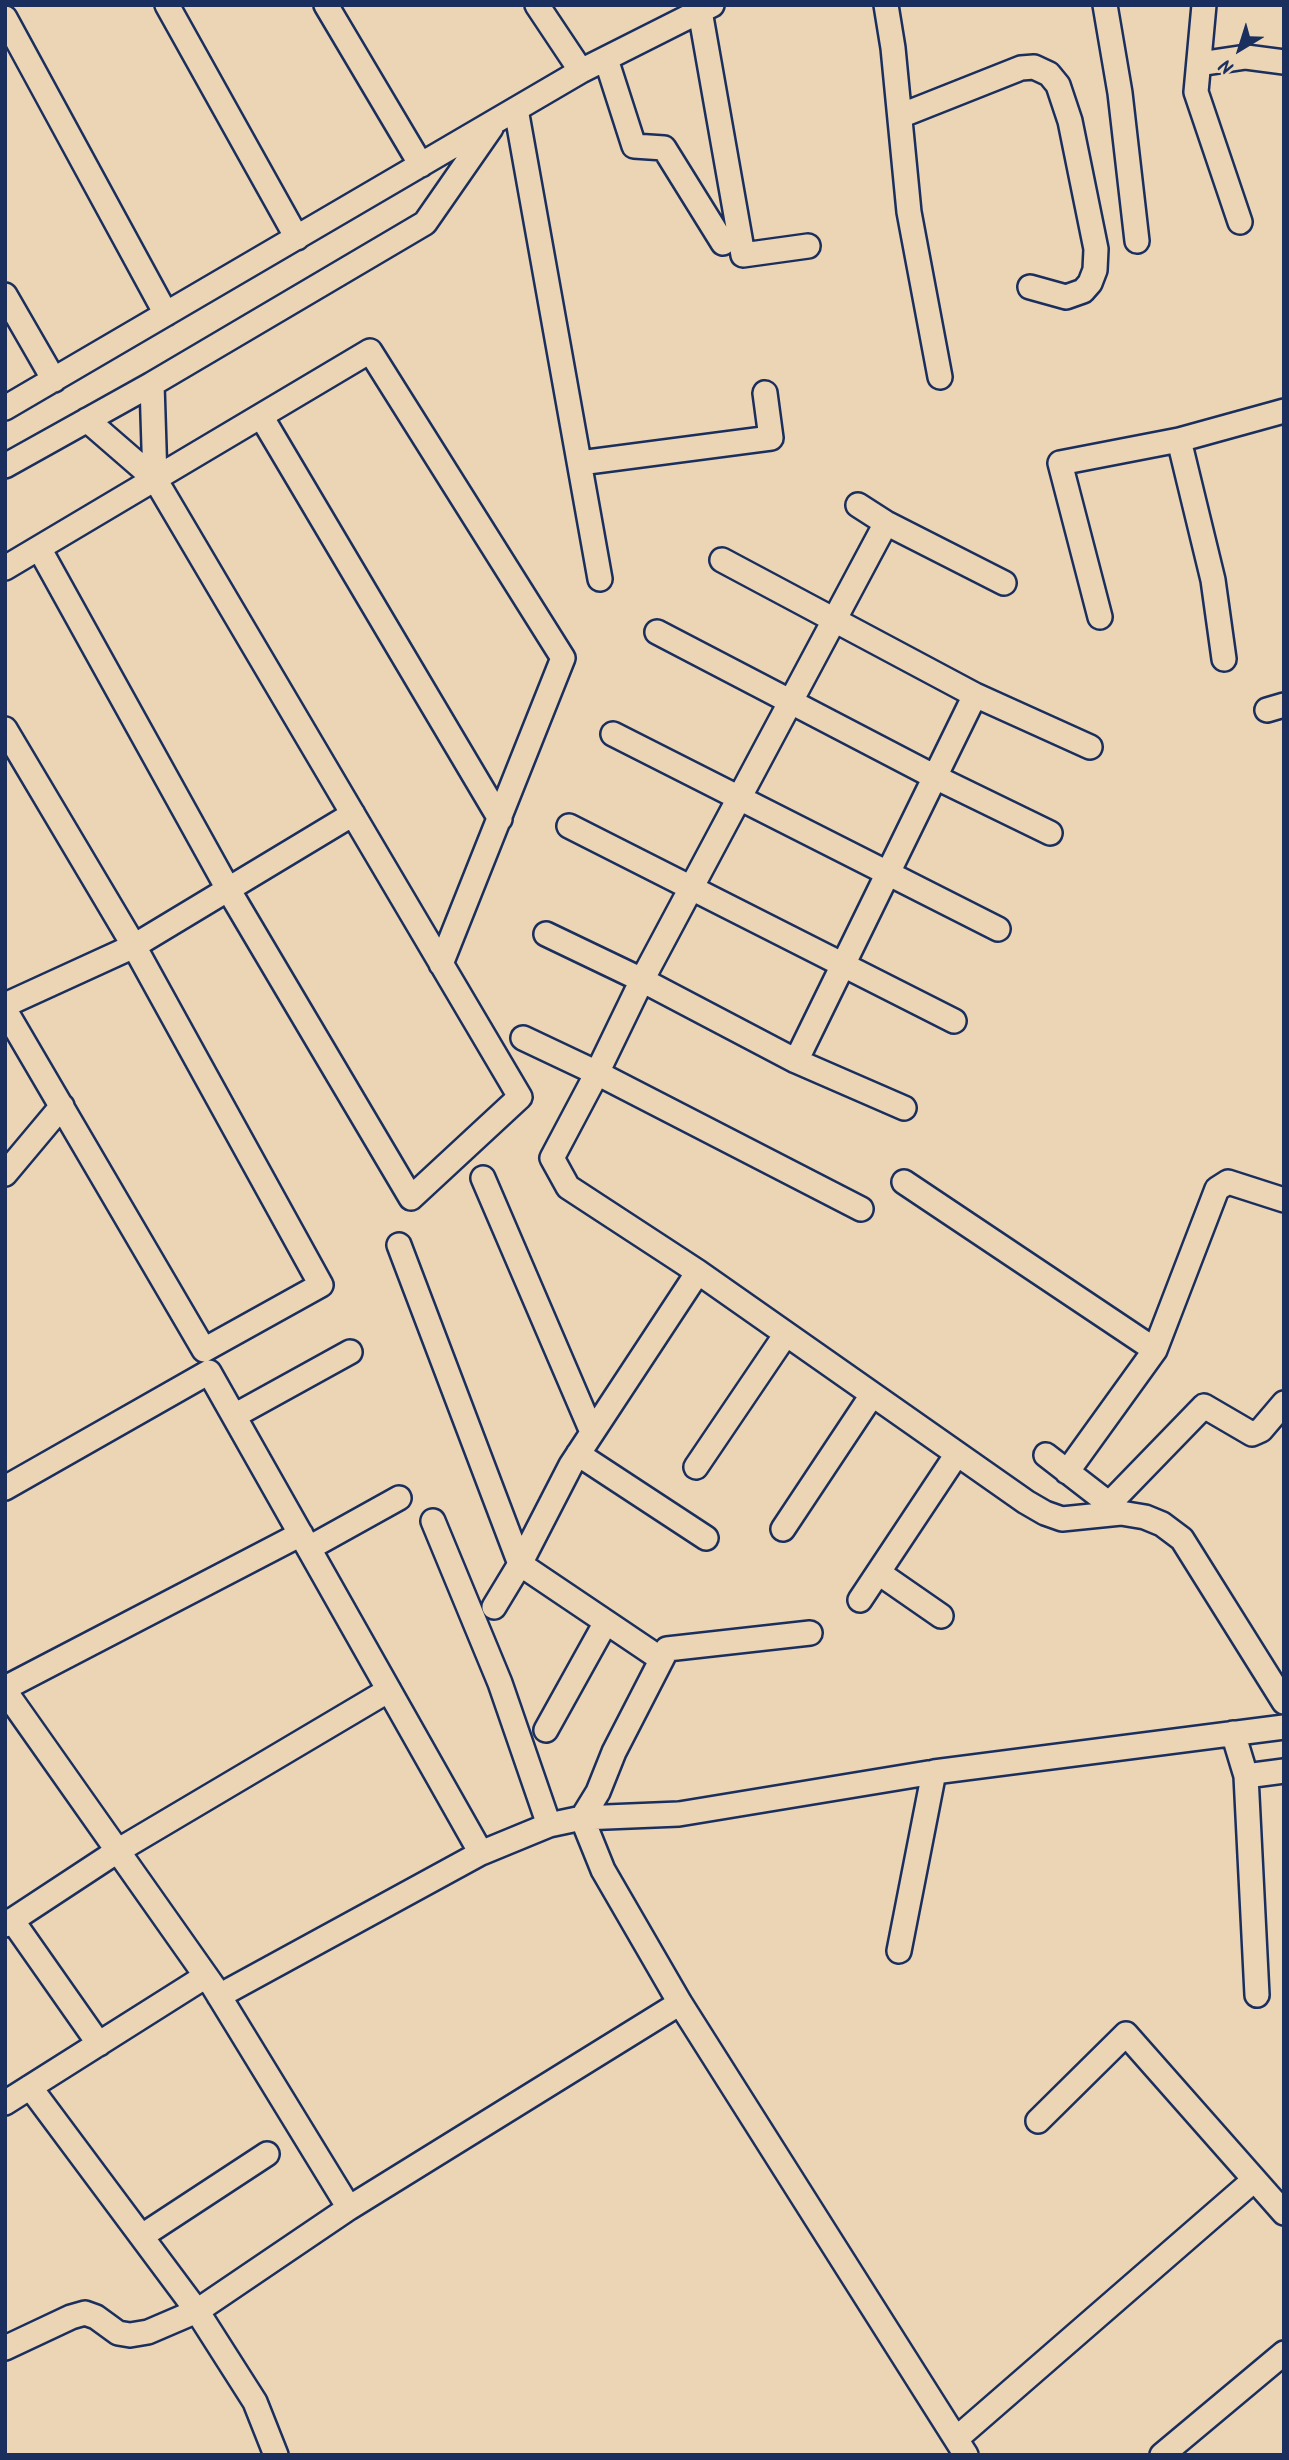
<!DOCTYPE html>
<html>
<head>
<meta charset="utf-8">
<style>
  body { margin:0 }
  #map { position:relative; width:1289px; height:2460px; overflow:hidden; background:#ebd5b4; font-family:Kalam,sans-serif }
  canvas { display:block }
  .frame { position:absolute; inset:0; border:7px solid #1b2f5e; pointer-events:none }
  .north { position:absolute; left:1205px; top:14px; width:70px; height:70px; -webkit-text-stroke:5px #ebd5b4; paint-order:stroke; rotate:218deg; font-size:19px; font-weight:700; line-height:28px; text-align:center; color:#1b2f5e }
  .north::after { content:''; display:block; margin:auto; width:24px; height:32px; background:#1b2f5e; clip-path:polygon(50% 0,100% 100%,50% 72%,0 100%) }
</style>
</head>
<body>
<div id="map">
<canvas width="1289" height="2460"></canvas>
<div class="frame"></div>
<div class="north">N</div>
</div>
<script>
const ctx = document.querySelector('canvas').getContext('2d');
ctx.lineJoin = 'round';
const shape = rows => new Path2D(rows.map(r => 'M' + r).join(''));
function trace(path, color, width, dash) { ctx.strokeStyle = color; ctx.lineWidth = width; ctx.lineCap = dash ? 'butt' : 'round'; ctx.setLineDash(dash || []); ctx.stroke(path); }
const minor = shape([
  [167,5,297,238],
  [326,5,421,165],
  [537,5,581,71],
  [886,5,893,48,909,212,940,377],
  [1105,5,1120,93,1137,241],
  [1204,5,1196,92,1240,222],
  [700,11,743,255,808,246],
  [5,18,166,314],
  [606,59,634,146,664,148,723,243],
  [1199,64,1246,57,1284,62],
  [516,109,600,579],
  [900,116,1021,68,1034,67,1049,74,1058,85,1070,121,1096,249,1095,270,1090,283,1083,291,1066,297,1030,287],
  [5,295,54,380],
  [5,408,581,71,712,5],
  [261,416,500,819],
  [87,420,155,479,152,384],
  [1179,440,1213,580,1224,659],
  [580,463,771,438,765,393],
  [5,466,152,384,425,223,491,128],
  [858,505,886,523,1004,583],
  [886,523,642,980,597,1073,552,1158,568,1187,698,1272,1026,1502,1045,1513,1062,1519,1121,1513,1145,1517,1162,1524,1182,1539,1284,1702],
  [39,548,228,889,411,1198,520,1097,155,479],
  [722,560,975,695,1090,747],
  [5,568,370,351,563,658,441,964],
  [1100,617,1060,463,1179,440,1284,411],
  [657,632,935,777,1050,833],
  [1267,710,1284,705],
  [5,729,134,946,321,1285,204,1350,5,1010],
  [613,734,998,929],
  [569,826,954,1021],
  [546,934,642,980,796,1061,904,1108],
  [5,1005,134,946,353,814],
  [523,1038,597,1073,861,1209],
  [796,1061,975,695],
  [5,1174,62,1106],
  [483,1178,592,1432],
  [904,1182,1155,1350],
  [399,1245,520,1564,661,1659],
  [234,1416,350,1352],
  [578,1454,706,1538],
  [1046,1455,1121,1513],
  [696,1467,786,1334],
  [1067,1472,1155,1350,1217,1189,1228,1182,1284,1200],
  [5,1488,209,1372,481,1853],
  [1109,1504,1204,1406,1252,1434,1261,1430,1284,1403],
  [433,1521,500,1683,549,1825],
  [783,1529,872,1395],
  [309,1548,399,1498],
  [879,1573,941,1616],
  [860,1600,957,1454],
  [494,1607,520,1564,571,1465,698,1272],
  [810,1633,667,1649,614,1752,598,1792,582,1818,603,1870,680,2003,966,2455],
  [5,1688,301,1534],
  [5,1691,213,1986,349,2208],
  [546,1730,606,1622],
  [1233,1733,1246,1776],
  [12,1920,99,2044],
  [5,1925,119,1850,389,1690],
  [899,1951,934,1772],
  [1257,1995,1246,1776,1284,1771],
  [219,1996,481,1853,549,1825,582,1818,679,1814,934,1772,1284,1727],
  [30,2087,197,2311,255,2402,276,2455],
  [5,2103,206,1976],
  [1038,2121,1126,2034,1284,2213],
  [142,2236,267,2154],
  [5,2348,71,2317,85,2313,96,2317,118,2333,130,2335,148,2332,197,2311,349,2208,680,2003],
  [956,2439,1254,2180],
  [1162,2455,1284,2353]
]);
trace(minor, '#1b2f5e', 28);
trace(minor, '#ebd5b4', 23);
</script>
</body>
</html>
